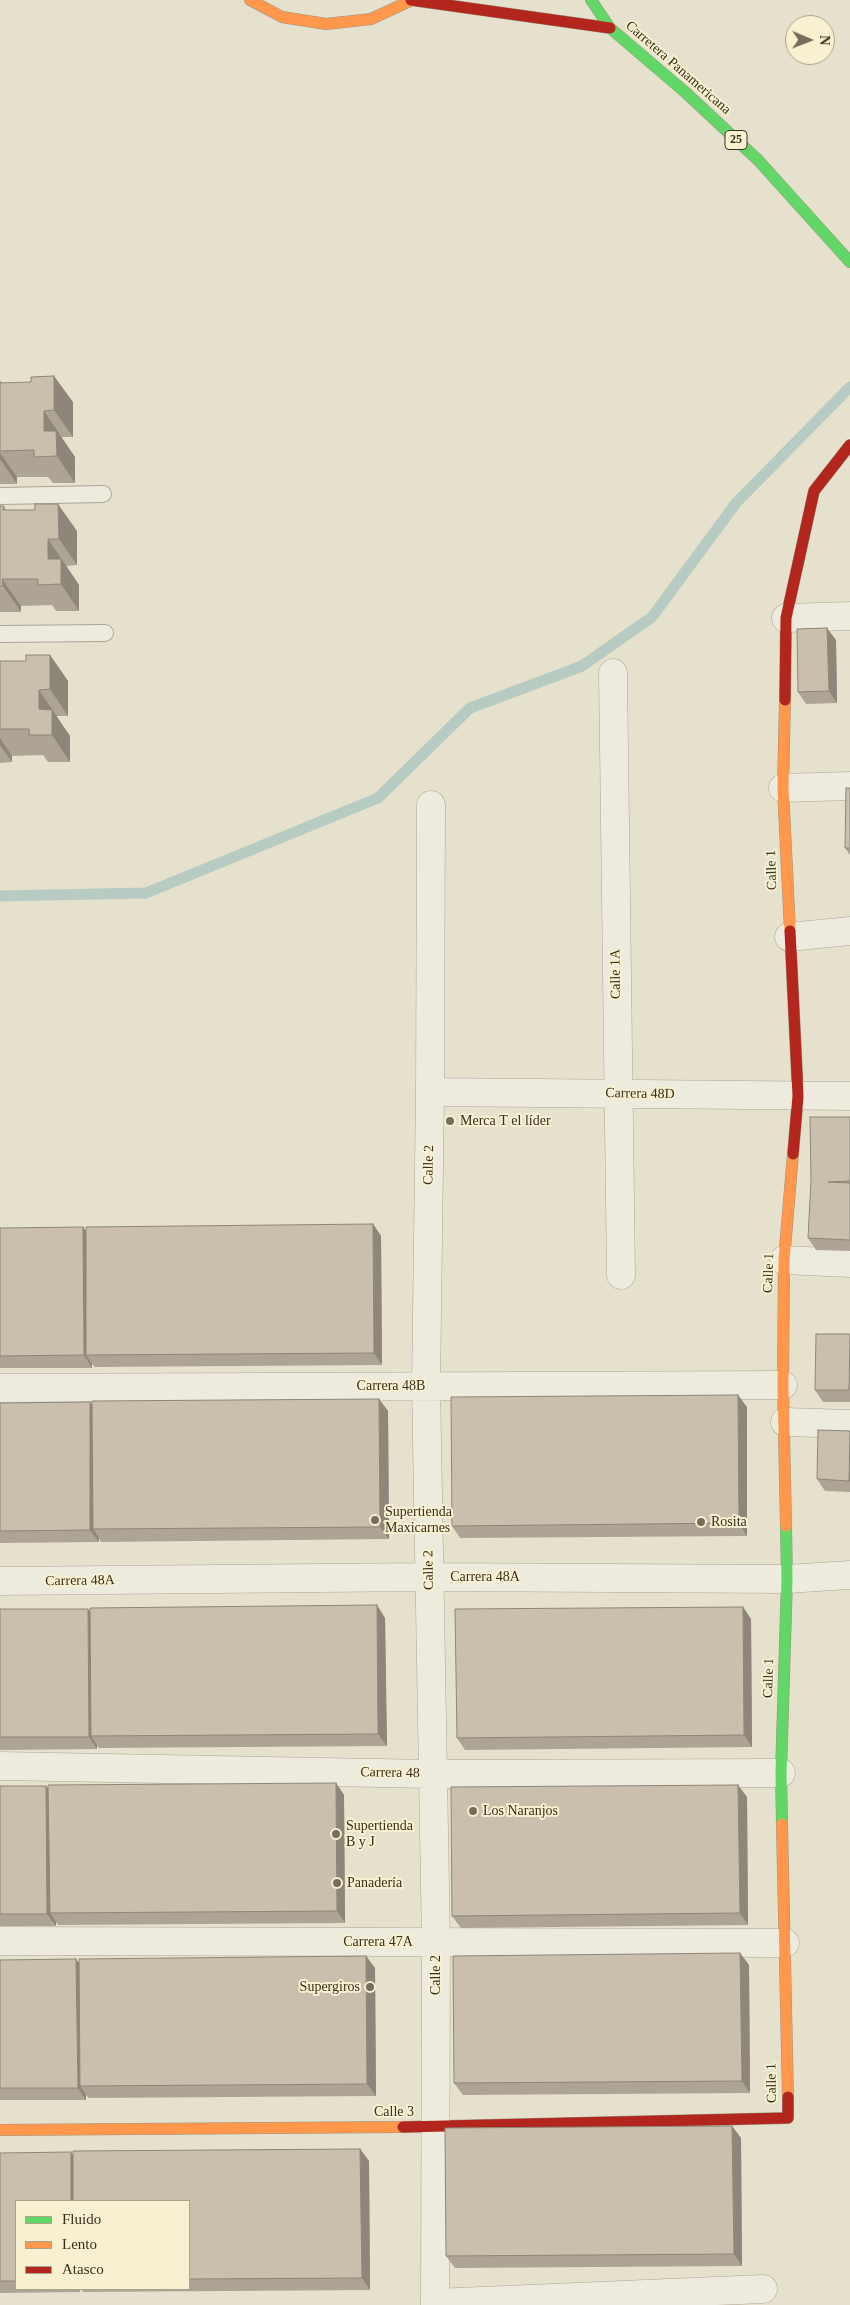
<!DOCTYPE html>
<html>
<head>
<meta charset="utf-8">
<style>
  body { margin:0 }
  #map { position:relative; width:850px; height:2305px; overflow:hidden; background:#e6e1cc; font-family:Georgia,serif }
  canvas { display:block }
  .legend { position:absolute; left:15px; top:2200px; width:175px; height:90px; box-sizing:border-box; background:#f7f1d2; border:1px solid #aba38a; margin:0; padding:6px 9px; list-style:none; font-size:15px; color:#3a2f1d }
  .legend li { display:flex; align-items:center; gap:10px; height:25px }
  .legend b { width:25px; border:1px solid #aba38a }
  .north { position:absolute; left:785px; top:15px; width:50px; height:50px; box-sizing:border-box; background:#f7f1d2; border:1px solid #aba38a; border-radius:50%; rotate:91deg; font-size:14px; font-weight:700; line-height:20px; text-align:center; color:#3a2f1d }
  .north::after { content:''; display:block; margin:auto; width:18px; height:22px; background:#766d5a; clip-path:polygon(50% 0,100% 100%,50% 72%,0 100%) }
</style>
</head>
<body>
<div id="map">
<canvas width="850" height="2305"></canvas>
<ul class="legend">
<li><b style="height:6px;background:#63d668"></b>Fluido</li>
<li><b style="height:6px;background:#ff974d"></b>Lento</li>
<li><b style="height:6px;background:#b3261e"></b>Atasco</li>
</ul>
<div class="north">N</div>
</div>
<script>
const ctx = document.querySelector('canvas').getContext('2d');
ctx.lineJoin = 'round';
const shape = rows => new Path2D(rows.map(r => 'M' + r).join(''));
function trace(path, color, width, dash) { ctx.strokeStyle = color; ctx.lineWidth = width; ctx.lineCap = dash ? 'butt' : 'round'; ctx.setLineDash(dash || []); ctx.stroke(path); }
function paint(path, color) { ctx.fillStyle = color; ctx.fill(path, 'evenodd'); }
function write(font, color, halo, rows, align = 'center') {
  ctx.font = font + ' Georgia,serif'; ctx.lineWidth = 4; ctx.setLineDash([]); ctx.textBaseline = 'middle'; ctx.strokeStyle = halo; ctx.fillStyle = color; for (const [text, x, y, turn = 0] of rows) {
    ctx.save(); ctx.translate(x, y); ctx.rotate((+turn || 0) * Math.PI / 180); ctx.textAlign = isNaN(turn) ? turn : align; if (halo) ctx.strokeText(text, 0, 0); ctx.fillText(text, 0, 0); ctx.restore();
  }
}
trace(shape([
  [0,896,146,893,378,798,470,708,582,666,652,617,736,503,850,387]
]), '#b8cbc2', 11);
const lane = shape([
  [0,496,103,494],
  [0,634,105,633]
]);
const street = shape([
  [786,618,850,616],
  [613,673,621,1275],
  [783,788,850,786],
  [431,805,430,1092,426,1385,436,1942,435,2305],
  [789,937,850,931],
  [430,1092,850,1096],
  [784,1260,850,1263],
  [0,1388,783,1385],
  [785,1422,850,1424],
  [0,1581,429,1577,787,1579,850,1575],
  [0,1766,432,1774,781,1773],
  [0,1941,785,1943],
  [435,2303,763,2289]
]);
const fast = shape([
  [591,0,610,28,685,92,758,160,850,262],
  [782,1824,781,1773,787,1579,786,1526]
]);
const slow = shape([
  [250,0,282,17,326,24,371,19,412,0],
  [785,700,783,788,790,931],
  [786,1526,783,1385,784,1260,793,1154],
  [782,1824,788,2097],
  [0,2130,403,2127]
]);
const jam = shape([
  [411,0,610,28],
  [785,700,786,618,814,491,850,445],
  [790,931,798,1096,793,1154],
  [403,2127,788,2118,788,2097]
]);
trace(lane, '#aba596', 18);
trace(street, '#aba596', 29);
trace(fast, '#9a9585', 12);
trace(slow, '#9a9585', 12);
trace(jam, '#9a9585', 12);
trace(lane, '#edeade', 16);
trace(street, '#edeade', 28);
trace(fast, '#63d668', 11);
trace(slow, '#ff974d', 11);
trace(jam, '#b3261e', 11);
paint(shape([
  [0,380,2,383,73,402,73,437,62,437,62,439,75,457,75,483,53,483,48,477,17,477,17,484,0,484],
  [0,506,4,506,6,510,77,531,77,565,67,566,67,567,79,585,79,611,56,611,52,605,21,606,21,612,0,612],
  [836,640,837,703,806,704,798,692],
  [50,655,68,681,68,716,57,716,57,718,70,736,70,762,48,762,43,755,12,756,12,762,0,763,0,661,26,661],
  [850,788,850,855,845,848],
  [850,1117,850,1251,816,1250,808,1238],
  [373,1224,381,1236,382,1365,95,1367,92,1364,92,1368,0,1368,0,1228,86,1231],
  [850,1334,850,1402,823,1402,815,1390],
  [379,1399,388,1411,389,1539,101,1542,99,1538,99,1542,0,1543,0,1403,92,1406],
  [747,1407,747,1536,460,1538,452,1526],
  [850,1431,850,1492,825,1491,817,1479],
  [743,1607,751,1619,752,1747,465,1750,457,1738],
  [0,1609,90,1612,385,1618,387,1746,99,1748,97,1745,97,1749,0,1750],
  [336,1783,344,1795,345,1923,58,1925,56,1922,56,1926,0,1926,0,1786,46,1786,49,1789],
  [747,1797,748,1925,461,1928,452,1916],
  [740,1953,749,1965,750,2093,463,2095,454,2083],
  [366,1956,375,1968,376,2096,89,2098,86,2095,86,2100,0,2100,0,1960,79,1963],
  [732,2126,741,2138,742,2266,455,2268,446,2256],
  [360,2149,369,2161,370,2290,83,2292,81,2289,189,2289,189,2201,16,2201,16,2289,80,2289,80,2292,0,2293,0,2153,73,2155]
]), '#aea495');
paint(shape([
  [54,376,73,402,73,437,54,410],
  [44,411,75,457,75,483,57,456,44,431],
  [0,453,17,477,17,484,0,459],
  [58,504,77,531,77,565,59,539],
  [48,539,79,585,79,611,61,584,48,559],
  [2,579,21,606,21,612,3,586],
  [827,628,836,640,837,703,829,691],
  [50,655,68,681,68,716,50,689],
  [39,690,70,736,70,762,52,735,39,709],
  [0,738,12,756,12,762,0,745],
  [373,1224,381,1236,382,1365,374,1353],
  [83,1227,92,1239,86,1355,92,1364,92,1368,84,1355],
  [738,1395,747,1407,747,1536,739,1523],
  [379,1399,388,1411,389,1539,380,1527],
  [90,1402,98,1414,93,1529,99,1538,99,1542,90,1530],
  [850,1451,850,1482,849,1481],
  [377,1605,385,1618,387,1746,378,1734],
  [743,1607,751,1619,752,1747,744,1735],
  [88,1609,96,1621,91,1736,97,1745,97,1749,89,1737],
  [336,1783,344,1795,345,1923,337,1911],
  [738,1785,747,1797,748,1925,740,1913],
  [46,1786,55,1798,50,1913,56,1922,56,1926,47,1914],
  [740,1953,749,1965,750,2093,742,2081],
  [366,1956,375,1968,376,2096,367,2084],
  [76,1959,85,1971,80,2086,86,2095,86,2100,78,2088],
  [732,2126,741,2138,742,2266,734,2254],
  [360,2149,369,2161,370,2290,362,2278],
  [71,2152,79,2164,79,2201,71,2201]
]), '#8d8679');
const building = shape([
  [54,376,54,410,44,411,44,431,56,431,57,456,34,457,34,450,0,451,0,383,31,382,31,377,54,376],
  [35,504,58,504,59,539,48,539,48,559,61,559,61,584,38,585,38,579,2,579,3,586,0,586,0,506,4,506,3,510,35,510,35,504],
  [827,628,829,691,798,692,797,629,827,628],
  [26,655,50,655,50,689,39,690,39,709,52,710,52,735,29,735,29,729,0,729,0,661,26,661,26,655],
  [846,788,850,788,850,848,845,848,846,788],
  [810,1117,850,1117,850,1181,828,1182,850,1183,850,1240,808,1238,811,1181,810,1117],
  [373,1224,374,1353,86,1355,86,1227,373,1224],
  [83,1227,84,1355,0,1356,0,1228,83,1227],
  [816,1334,850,1334,849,1390,815,1390,816,1334],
  [738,1395,739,1523,452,1526,451,1397,738,1395],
  [379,1399,380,1527,93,1529,92,1401,379,1399],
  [90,1402,90,1530,0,1531,0,1403,90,1402],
  [818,1430,850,1431,849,1481,817,1479,818,1430],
  [377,1605,378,1734,91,1736,90,1608,377,1605],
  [743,1607,744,1735,457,1738,455,1609,743,1607],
  [0,1609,88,1609,89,1737,0,1737,0,1609],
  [336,1783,337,1911,50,1913,48,1785,336,1783],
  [738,1785,740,1913,452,1916,451,1787,738,1785],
  [0,1786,46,1786,47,1914,0,1914,0,1786],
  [740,1953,742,2081,454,2083,453,1956,740,1953],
  [366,1956,367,2084,80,2086,79,1959,366,1956],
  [76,1959,78,2088,0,2088,0,1960,76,1959],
  [732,2126,734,2254,446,2256,445,2128,732,2126],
  [360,2149,362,2278,189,2279,189,2201,73,2201,73,2151,360,2149],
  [71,2152,71,2201,16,2201,16,2281,0,2281,0,2153,71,2152]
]);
paint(building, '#cabfad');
trace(building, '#8d8679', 1);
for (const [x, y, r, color] of [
  [450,1121,5,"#766d5a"],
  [375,1520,5,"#766d5a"],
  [701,1522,5,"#766d5a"],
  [473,1811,5,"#766d5a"],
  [336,1834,5,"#766d5a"],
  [337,1883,5,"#766d5a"],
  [370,1987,5,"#766d5a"]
]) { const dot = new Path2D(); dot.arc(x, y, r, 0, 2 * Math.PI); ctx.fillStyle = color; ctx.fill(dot); trace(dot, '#f7f1d2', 2); }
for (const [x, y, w] of [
  [736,140,22]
]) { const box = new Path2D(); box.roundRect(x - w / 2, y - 9.5, w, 19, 4); ctx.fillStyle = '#f7f1d2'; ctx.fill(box); trace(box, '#3a2f1d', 1); }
write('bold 12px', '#3a2f1d', null, [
  ["25",736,140]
]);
write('14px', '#3a2f1d', '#f7f1d2', [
  ["Carretera Panamericana",678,68,41],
  ["Calle 1",772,870,-92],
  ["Calle 1A",616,974,-91],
  ["Carrera 48D",640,1094,1],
  ["Calle 2",429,1165,-89],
  ["Calle 1",769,1273,-88],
  ["Carrera 48B",391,1386],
  ["Calle 2",429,1570,-91],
  ["Carrera 48A",485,1577],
  ["Carrera 48A",80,1581,-1],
  ["Calle 1",769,1678,-88],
  ["Carrera 48",390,1773,1],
  ["Carrera 47A",378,1942],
  ["Calle 2",436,1975,-90],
  ["Calle 1",772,2083,-91],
  ["Calle 3",394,2112]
]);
write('14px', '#3a2f1d', '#f7f1d2', [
  ["Merca T el líder",460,1121],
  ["Supertienda",385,1512],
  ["Maxicarnes",385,1528],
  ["Rosita",711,1522],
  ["Los Naranjos",483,1811],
  ["Supertienda",346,1826],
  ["B y J",346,1842],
  ["Panadería",347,1883],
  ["Supergiros",360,1987,"right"]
], 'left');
</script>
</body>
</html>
